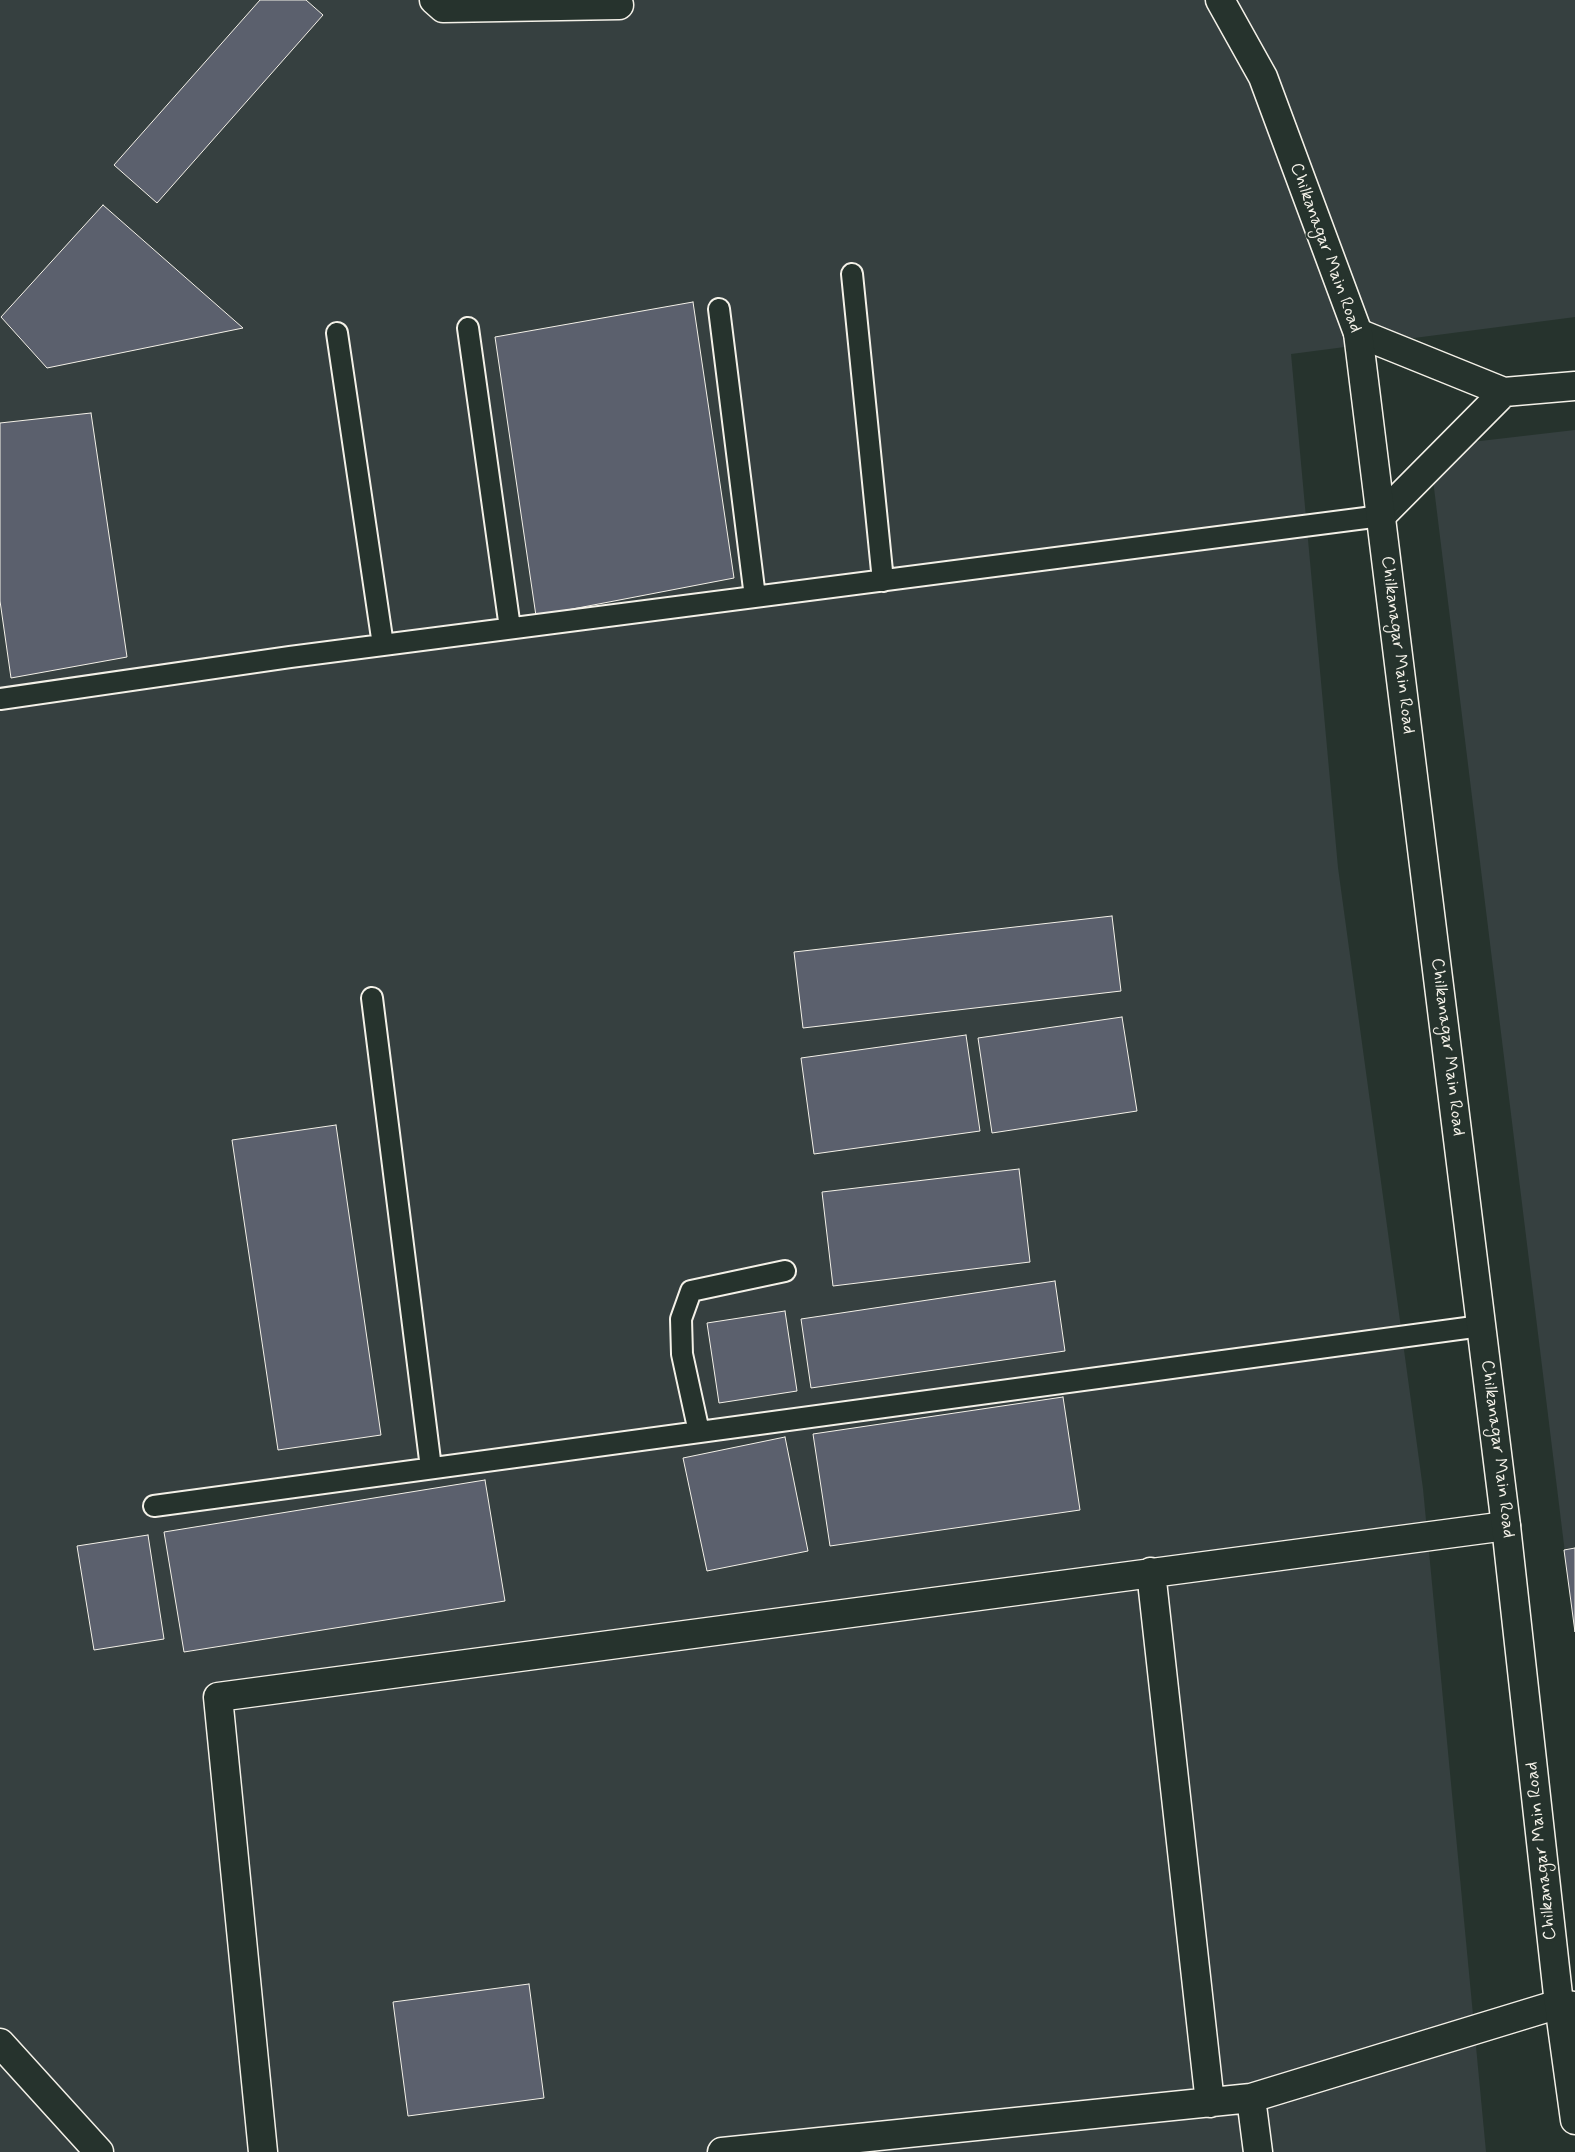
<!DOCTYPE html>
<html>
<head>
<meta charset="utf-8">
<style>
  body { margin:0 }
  canvas { display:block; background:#26332d }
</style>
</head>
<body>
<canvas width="1575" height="2152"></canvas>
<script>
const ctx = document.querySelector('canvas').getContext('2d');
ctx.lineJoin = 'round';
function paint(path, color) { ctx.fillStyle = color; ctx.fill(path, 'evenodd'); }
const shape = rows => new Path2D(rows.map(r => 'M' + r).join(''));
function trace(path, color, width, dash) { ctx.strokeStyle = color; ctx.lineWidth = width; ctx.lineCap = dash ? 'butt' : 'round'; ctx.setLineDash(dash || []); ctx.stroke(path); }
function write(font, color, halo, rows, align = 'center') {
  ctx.font = font + ' Mynerve,sans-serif'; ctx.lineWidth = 4.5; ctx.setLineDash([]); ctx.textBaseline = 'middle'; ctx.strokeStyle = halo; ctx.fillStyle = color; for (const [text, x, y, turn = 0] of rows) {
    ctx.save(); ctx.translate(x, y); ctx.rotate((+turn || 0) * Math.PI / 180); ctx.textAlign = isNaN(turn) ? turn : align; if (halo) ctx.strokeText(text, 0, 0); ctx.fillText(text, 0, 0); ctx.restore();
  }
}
paint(shape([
  [0,0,1575,0,1575,317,1291,354,1338,868,1423,1489,1486,2152,0,2152],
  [1575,430,1575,1634,1429,447]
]), '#364040');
const building = shape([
  [260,0,306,0,323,15,157,203,114,165,260,0],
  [103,205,243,328,47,368,1,317,103,205],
  [693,302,734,578,536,616,495,337,693,302],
  [91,413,127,657,11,678,0,601,0,423,91,413],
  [1112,916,1121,991,803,1028,794,952,1112,916],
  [1122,1017,1137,1111,992,1133,978,1038,1122,1017],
  [966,1035,980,1131,814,1154,801,1058,966,1035],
  [336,1125,381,1435,278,1450,232,1140,336,1125],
  [1019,1169,1030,1262,833,1286,822,1192,1019,1169],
  [1055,1281,1065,1351,811,1388,801,1319,1055,1281],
  [785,1311,797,1391,719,1403,707,1323,785,1311],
  [1063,1397,1080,1510,830,1546,813,1434,1063,1397],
  [785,1437,808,1551,707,1571,683,1458,785,1437],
  [485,1480,505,1601,184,1652,164,1532,485,1480],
  [148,1535,164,1639,94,1650,77,1546,148,1535],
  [1575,1548,1575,1632,1564,1550,1575,1548],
  [529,1984,544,2098,408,2116,393,2002,529,1984]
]);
paint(building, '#5b606d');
trace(building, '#f4f1e8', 1);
const service = shape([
  [852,274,883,581],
  [719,309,755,597],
  [468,328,510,628],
  [337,333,383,645],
  [0,699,290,657,1381,516],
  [372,998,431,1468],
  [699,1432,682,1354,681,1319,691,1291,785,1271],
  [154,1506,1481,1326]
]);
const minor = shape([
  [434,0,443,8,619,5],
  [1151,1572,1210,2103],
  [0,2043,99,2152],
  [1251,2098,1258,2152],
  [263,2152,218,1697,1506,1526],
  [722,2152,1251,2098,1559,2004,1575,2006]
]);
const tertiary = shape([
  [1358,333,1504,392,1575,386],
  [1381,516,1504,392]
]);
const secondary = shape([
  [1220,0,1263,77,1358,333,1506,1526,1559,2004,1575,2120]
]);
trace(service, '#f4f1e8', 24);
trace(minor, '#f4f1e8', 31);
trace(tertiary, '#f4f1e8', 31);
trace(secondary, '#f4f1e8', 31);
trace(service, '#26332d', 20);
trace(minor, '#26332d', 28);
trace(tertiary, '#26332d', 28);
trace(secondary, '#26332d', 28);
write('18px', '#f4f1e8', '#26332d', [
  ["Chilkanagar Main Road",1325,248,70],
  ["Chilkanagar Main Road",1397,645,83],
  ["Chilkanagar Main Road",1447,1047,83],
  ["Chilkanagar Main Road",1497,1449,83],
  ["Chilkanagar Main Road",1542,1851,-96]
]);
</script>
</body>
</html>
